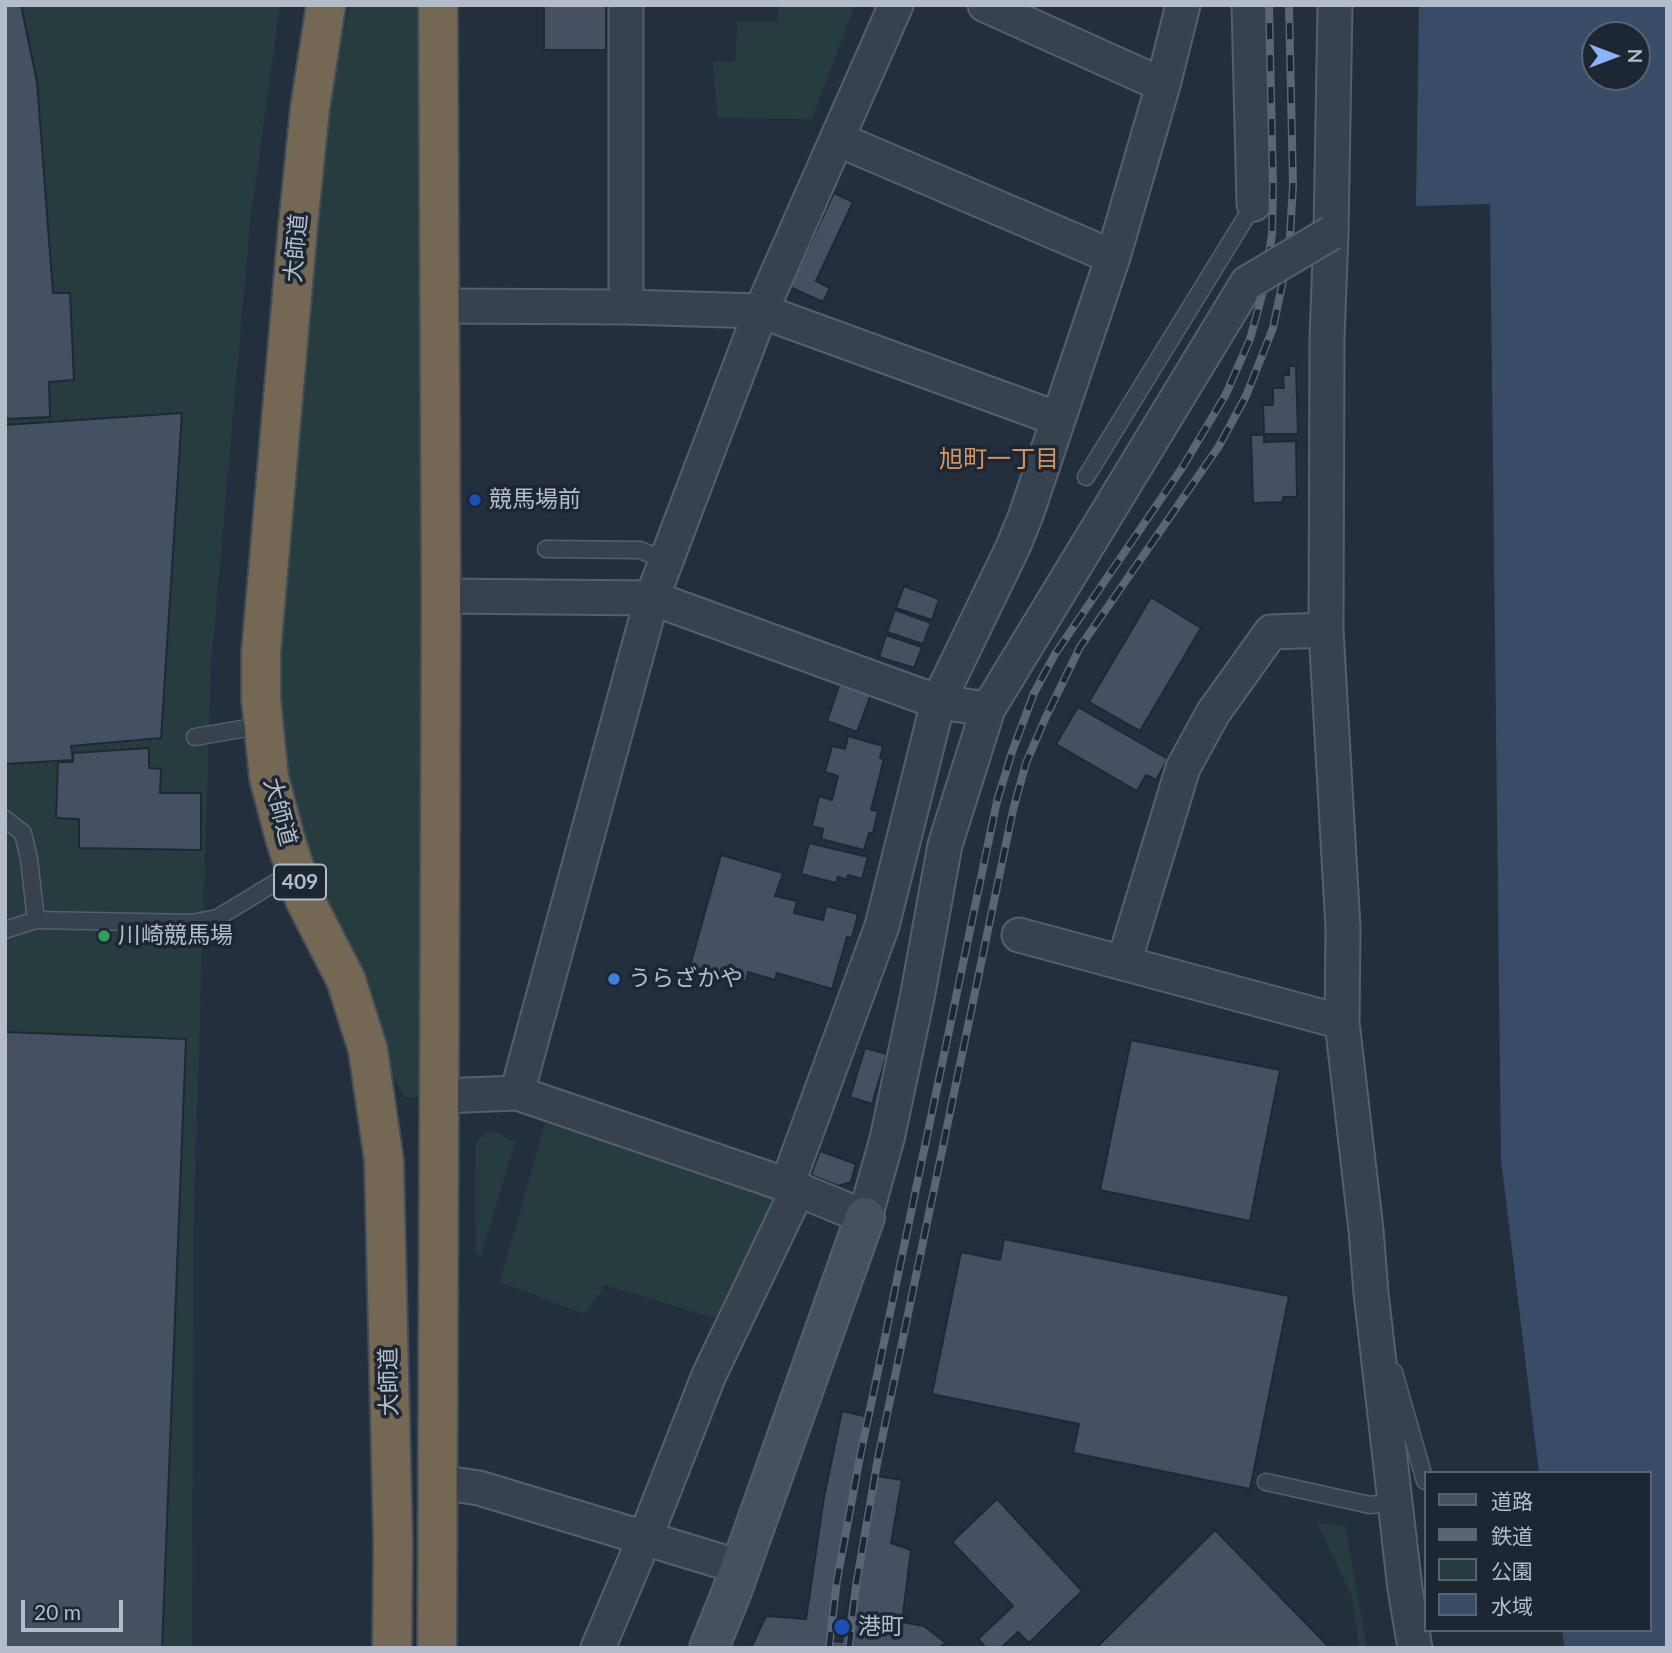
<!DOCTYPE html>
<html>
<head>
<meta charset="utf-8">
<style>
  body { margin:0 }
  #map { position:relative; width:1672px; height:1653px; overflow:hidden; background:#242f3e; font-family:Lato,"Noto Sans JP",sans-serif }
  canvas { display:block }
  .frame { position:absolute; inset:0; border:7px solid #b4bcc9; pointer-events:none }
  .legend { position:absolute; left:1424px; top:1471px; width:228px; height:161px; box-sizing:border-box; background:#1d2633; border:2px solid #59626f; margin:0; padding:9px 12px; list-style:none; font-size:21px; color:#b4bcc9 }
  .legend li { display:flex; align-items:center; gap:14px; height:35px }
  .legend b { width:35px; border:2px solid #59626f }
  .north { position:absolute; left:1581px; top:21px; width:70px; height:70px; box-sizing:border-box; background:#1d2633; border:2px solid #59626f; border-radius:50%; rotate:90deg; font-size:19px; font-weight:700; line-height:28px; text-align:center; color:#b4bcc9 }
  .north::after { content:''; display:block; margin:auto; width:24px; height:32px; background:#8ab4f8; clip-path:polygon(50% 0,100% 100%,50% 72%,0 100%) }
  .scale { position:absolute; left:21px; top:1600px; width:102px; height:32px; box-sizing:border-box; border:4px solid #b4bcc9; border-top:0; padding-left:9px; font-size:21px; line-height:24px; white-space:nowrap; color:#b4bcc9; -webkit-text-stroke:5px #1d2633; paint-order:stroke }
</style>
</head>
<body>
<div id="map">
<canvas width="1672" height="1653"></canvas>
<div class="frame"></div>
<ul class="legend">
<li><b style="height:9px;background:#465061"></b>道路</li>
<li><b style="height:9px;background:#5a6575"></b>鉄道</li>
<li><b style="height:19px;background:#263c3f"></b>公園</li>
<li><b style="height:19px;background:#394c67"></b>水域</li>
</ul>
<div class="north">N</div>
<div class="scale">20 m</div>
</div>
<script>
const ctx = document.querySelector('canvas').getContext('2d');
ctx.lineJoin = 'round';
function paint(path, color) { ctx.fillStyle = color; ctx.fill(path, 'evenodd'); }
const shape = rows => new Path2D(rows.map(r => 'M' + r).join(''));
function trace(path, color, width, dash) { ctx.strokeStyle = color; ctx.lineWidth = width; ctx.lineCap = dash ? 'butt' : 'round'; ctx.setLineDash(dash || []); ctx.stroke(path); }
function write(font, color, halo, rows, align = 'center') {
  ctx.font = font + ' Lato,"Noto Sans JP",sans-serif'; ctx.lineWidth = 7; ctx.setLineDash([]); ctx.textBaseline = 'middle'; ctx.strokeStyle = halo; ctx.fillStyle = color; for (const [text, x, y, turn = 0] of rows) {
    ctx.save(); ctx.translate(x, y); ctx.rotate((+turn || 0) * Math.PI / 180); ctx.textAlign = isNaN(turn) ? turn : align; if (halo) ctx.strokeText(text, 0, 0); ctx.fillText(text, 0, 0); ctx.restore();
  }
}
paint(shape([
  [5,5,280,5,250,223,211,665,194,1206,192,1648,5,1648],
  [350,5,425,5,424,1097,404,1097,392,1072,364,977,328,906,305,845,289,788,279,721,280,657,297,428,329,91],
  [779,5,855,5,812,119,717,118,713,62,735,62,738,22,778,22],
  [547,1116,774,1200,715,1318,605,1285,585,1314,500,1282],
  [492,1130,515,1142,481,1255,476,1254,475,1146,480,1138],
  [1317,1523,1345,1526,1367,1648,1359,1648,1352,1596]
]), '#263c3f');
paint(shape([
  [1419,5,1667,5,1667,1648,1565,1648,1562,1630,1649,1630,1649,1473,1539,1473,1501,1159,1490,204,1416,206],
  [1595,35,1637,35,1637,77,1595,77]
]), '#394c67');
const building = shape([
  [5,5,21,5,37,82,53,293,70,293,74,380,49,382,50,417,5,419,5,5],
  [544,5,606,5,606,50,544,50,544,5],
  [834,193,853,202,816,281,830,288,823,302,790,287,834,193],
  [1289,366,1296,366,1298,434,1264,434,1263,405,1273,405,1273,388,1284,388,1283,375,1289,375,1289,366],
  [182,413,161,738,71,746,73,760,5,764,5,425,182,413],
  [1251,435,1264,435,1264,442,1296,441,1297,497,1283,497,1283,502,1253,503,1251,435],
  [904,586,939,599,932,620,896,608,904,586],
  [1151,597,1201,628,1140,731,1089,702,1151,597],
  [895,610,931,623,923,644,887,632,895,610],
  [886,635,922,647,914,668,879,657,886,635],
  [840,683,871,694,857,732,827,721,840,683],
  [1078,707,1168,759,1156,780,1146,775,1137,791,1056,744,1078,707],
  [848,736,883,746,880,758,884,759,871,810,878,811,873,833,869,833,864,850,821,839,823,829,812,826,819,796,832,800,838,776,825,772,832,746,845,749,848,736],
  [149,748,149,768,161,769,160,793,201,793,201,850,79,848,79,819,56,818,58,762,73,762,73,753,149,748],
  [809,843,868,857,862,879,848,875,847,880,838,877,836,883,801,874,809,843],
  [721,855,783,873,775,896,797,901,794,913,823,920,826,906,858,914,852,938,847,937,832,989,777,973,775,980,748,972,746,982,690,966,721,855],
  [5,1032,186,1039,162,1648,5,1648,5,1032],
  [1131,1040,1280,1070,1250,1221,1100,1190,1131,1040],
  [865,1048,887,1054,872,1104,850,1097,865,1048],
  [820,1151,856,1164,851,1182,838,1186,811,1175,820,1151],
  [1004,1239,1289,1296,1250,1489,1073,1453,1079,1424,932,1394,961,1252,1000,1260,1004,1239],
  [842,1411,873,1418,837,1580,833,1641,842,1642,871,1475,902,1480,891,1543,911,1550,902,1622,924,1626,946,1643,941,1646,943,1648,751,1648,766,1616,806,1619,824,1497,842,1411],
  [997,1499,1082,1591,1029,1643,1018,1632,1001,1648,986,1648,978,1639,1013,1606,952,1542,997,1499],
  [1215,1530,1330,1648,1096,1648,1215,1530]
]);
paint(building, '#455162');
trace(building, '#1f2835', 2);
const lane = shape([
  [1086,477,1254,204],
  [546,549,640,550,666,561],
  [195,737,264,725],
  [5,819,23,833,29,859,36,920],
  [5,930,36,920,192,923,217,918,296,870],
  [1394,1372,1425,1481],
  [1266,1482,1370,1505,1395,1502]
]);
const street = shape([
  [626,5,626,307],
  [985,5,1163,85],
  [1249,5,1254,204],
  [1335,5,1331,233,1327,338,1326,630,1343,928,1342,1022,1366,1230,1371,1293,1395,1502,1405,1589,1415,1648],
  [837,139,1113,257],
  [440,306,626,307,761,311,1058,419],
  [441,596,652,598,938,702,988,709],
  [1019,935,1342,1022],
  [1124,962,1183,768,1213,713,1271,632,1326,630],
  [517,1093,652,598,761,311,896,5],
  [439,1096,517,1093,787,1185,865,1217,887,1139,917,998,945,845,988,709,1247,283],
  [787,1185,882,926,938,702,1013,547,1026,515,1113,257,1163,85,1183,5],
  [439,1482,479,1488,740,1567],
  [651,1523,709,1375,798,1189],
  [598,1648,637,1556]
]);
const secondary = shape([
  [709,1648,732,1591,865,1217]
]);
const highway = shape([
  [326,5,310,108,298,226,261,653,261,699,269,778,285,838,305,900,346,980,368,1050,384,1161,393,1543,392,1648],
  [437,1648,441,596,438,5]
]);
trace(lane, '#565f6c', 19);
trace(street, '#565f6c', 37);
trace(secondary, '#565f6c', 42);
trace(highway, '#434c59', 42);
trace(lane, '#38414e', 16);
trace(street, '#38414e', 33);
trace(secondary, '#465061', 38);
trace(highway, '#746855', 38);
const rail = shape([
  [829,1648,837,1580,860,1457,997,801,1012,752,1034,693,1055,654,1182,468,1226,394,1250,339,1264,288,1272,234,1273,187,1269,5],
  [849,1648,856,1585,878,1458,1013,810,1026,763,1045,719,1080,647,1219,446,1246,396,1273,328,1289,252,1293,185,1289,5]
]);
trace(rail, '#5a6575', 8);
trace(rail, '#1d2633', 5, [16]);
const streetBridge = shape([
  [1247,283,1331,233]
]);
trace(streetBridge, '#565f6c', 37, []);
trace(streetBridge, '#38414e', 33);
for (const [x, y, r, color] of [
  [475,500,7,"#1a4fb4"],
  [104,936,7,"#2e9e5b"],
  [614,979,7,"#3f7fe0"],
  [842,1627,9,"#1a4fb4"]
]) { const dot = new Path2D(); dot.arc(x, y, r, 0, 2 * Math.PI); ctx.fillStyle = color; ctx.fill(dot); trace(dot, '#1d2633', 2.5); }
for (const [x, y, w] of [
  [300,882,52]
]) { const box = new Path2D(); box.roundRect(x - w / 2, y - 17.5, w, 35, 5); ctx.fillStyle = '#1d2633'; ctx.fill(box); trace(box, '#b4bcc9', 2); }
write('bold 21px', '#b4bcc9', null, [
  ["409",300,882]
]);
write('23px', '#b4bcc9', '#1d2633', [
  ["大師道",296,248,-85],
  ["大師道",280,812,75],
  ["大師道",389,1382,-91]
]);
write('23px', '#b4bcc9', '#1d2633', [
  ["競馬場前",489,500],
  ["川崎競馬場",118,936],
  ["うらざかや",628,979],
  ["港町",858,1627]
], 'left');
write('24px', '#d59563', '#1d2633', [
  ["旭町一丁目",999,459]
]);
</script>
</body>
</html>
